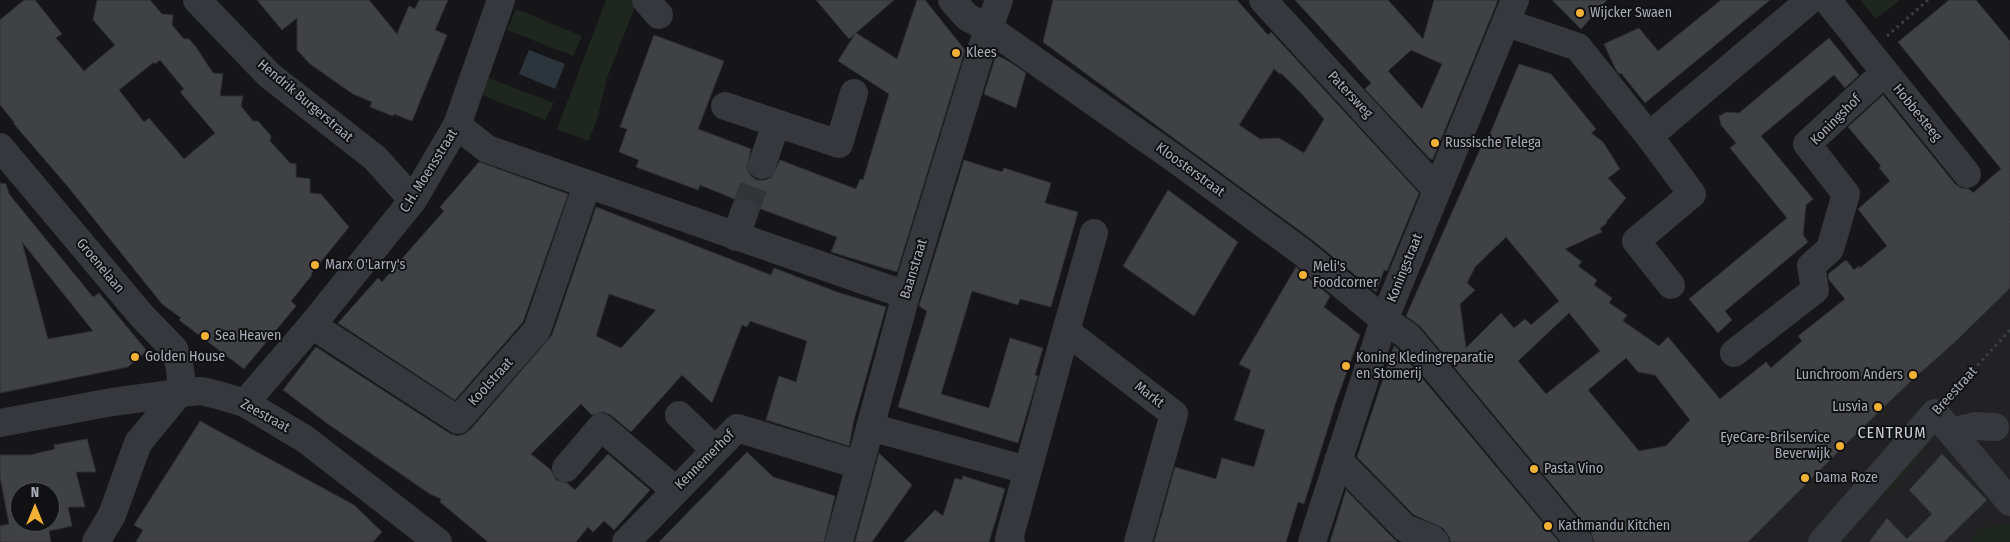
<!DOCTYPE html>
<html>
<head>
<meta charset="utf-8">
<style>
  body { margin:0 }
  #map { position:relative; width:2010px; height:542px; overflow:hidden; background:#161618; font-family:"Fira Sans Condensed",sans-serif }
  canvas { display:block }
  .north { position:absolute; left:10px; top:482px; width:50px; height:50px; box-sizing:border-box; background:#111113; border:1px solid #4d4f55; border-radius:50%; rotate:0deg; font-size:14px; font-weight:700; line-height:20px; text-align:center; color:#a8adb8 }
  .north::after { content:''; display:block; margin:auto; width:18px; height:22px; background:#f2b134; clip-path:polygon(50% 0,100% 100%,50% 72%,0 100%) }
</style>
</head>
<body>
<div id="map">
<canvas width="2010" height="542"></canvas>
<div class="north">N</div>
</div>
<script>
const ctx = document.querySelector('canvas').getContext('2d');
ctx.lineJoin = 'round';
function paint(path, color) { ctx.fillStyle = color; ctx.fill(path, 'evenodd'); }
const shape = rows => new Path2D(rows.map(r => 'M' + r).join(''));
function trace(path, color, width, dash) { ctx.strokeStyle = color; ctx.lineWidth = width; ctx.lineCap = dash ? 'butt' : 'round'; ctx.setLineDash(dash || []); ctx.stroke(path); }
function write(font, color, halo, rows, align = 'center') {
  ctx.font = font + ' "Fira Sans Condensed",sans-serif'; ctx.lineWidth = 4; ctx.setLineDash([]); ctx.textBaseline = 'middle'; ctx.strokeStyle = halo; ctx.fillStyle = color; for (const [text, x, y, turn = 0] of rows) {
    ctx.save(); ctx.translate(x, y); ctx.rotate((+turn || 0) * Math.PI / 180); ctx.textAlign = isNaN(turn) ? turn : align; if (halo) ctx.strokeText(text, 0, 0); ctx.fillText(text, 0, 0); ctx.restore();
  }
}
paint(shape([
  [2010,235,2010,542,1666,542]
]), '#222225');
paint(shape([
  [606,0,631,0,635,7,607,78,597,120,588,141,557,129],
  [1860,0,1900,0,1876,19],
  [516,9,582,36,573,56,507,30],
  [486,77,554,103,545,120,479,94],
  [1919,448,1923,449,1923,451,1889,493,1885,492,1884,489],
  [2010,525,2010,542,1971,542,1982,527]
]), '#1e261f');
paint(shape([
  [529,50,565,64,555,89,519,74]
]), '#2c353c');
const building = shape([
  [24,0,35,0,62,34,56,38,84,71,115,45,93,20,97,0,150,0,162,14,173,15,172,25,184,39,189,39,196,47,213,73,223,74,220,96,243,96,241,106,253,121,258,121,271,136,270,141,290,163,296,164,296,177,310,179,310,193,321,194,349,227,311,274,312,275,291,301,296,306,244,369,179,320,181,318,162,304,69,188,14,124,14,122,0,105,0,20,24,0],
  [160,60,184,89,180,92,215,133,184,159,149,118,144,122,119,90,154,62,155,64,160,60],
  [257,0,369,0,397,34,409,6,415,9,419,0,448,0,435,30,447,35,412,121,394,114,393,116,370,107,372,102,353,94,310,64,297,50,297,18,282,30,257,0],
  [816,0,894,0,856,33,897,59,917,0,925,0,965,50,897,272,831,252,837,237,758,208,755,202,749,198,741,198,737,200,700,185,698,190,636,167,639,160,619,152,627,129,620,127,654,35,724,61,698,129,751,149,747,168,751,176,757,180,765,180,772,177,780,160,856,189,860,179,863,180,889,94,838,61,855,34,849,39,816,0],
  [1053,0,1237,0,1268,35,1271,32,1419,193,1387,271,1384,270,1376,292,1311,239,1043,42,1053,0],
  [1274,69,1280,74,1281,73,1301,93,1324,119,1304,153,1279,138,1260,139,1239,125,1274,69],
  [1295,0,1388,0,1423,39,1434,0,1498,0,1433,159,1430,159,1365,89,1371,83,1295,0],
  [1411,50,1442,64,1422,109,1388,71,1411,50],
  [1552,0,1607,0,1581,29,1552,0],
  [1721,0,1770,0,1645,103,1621,73,1619,74,1615,68,1604,44,1639,28,1658,51,1721,0],
  [1949,0,1976,0,2010,41,2010,288,1955,342,1911,381,1853,437,1748,542,1594,542,1591,532,1420,326,1406,316,1481,147,1484,148,1519,64,1551,74,1596,129,1591,133,1603,142,1620,169,1608,178,1626,198,1606,222,1607,223,1600,228,1602,232,1565,249,1582,262,1578,266,1597,280,1594,285,1612,298,1609,303,1627,315,1623,321,1659,346,1668,337,1720,399,1766,362,1771,368,1802,341,1798,336,1845,299,1829,280,1828,274,1846,260,1854,270,1859,266,1860,268,1887,246,1858,209,1890,181,1879,168,1881,166,1848,127,1883,95,1955,184,1961,188,1969,189,1973,193,2001,169,1898,42,1949,0],
  [1506,237,1559,301,1531,325,1525,319,1514,328,1501,313,1466,348,1460,304,1475,290,1467,283,1475,267,1506,237],
  [1569,313,1600,351,1546,394,1518,361,1569,313],
  [1626,358,1638,372,1655,375,1690,420,1666,446,1639,451,1588,390,1626,358],
  [1829,38,1859,75,1845,88,1834,75,1761,136,1813,199,1806,205,1803,235,1808,242,1725,311,1732,320,1718,333,1689,299,1787,218,1730,148,1736,143,1721,125,1719,116,1727,112,1739,113,1829,38],
  [996,55,1010,62,1026,73,1016,108,984,94,996,55],
  [964,160,1002,172,1004,168,1051,183,1045,203,1078,212,1051,307,1020,299,1018,305,972,291,941,394,989,408,1010,338,1043,348,1035,375,1038,376,1018,443,898,407,927,311,919,306,964,160],
  [479,162,568,194,523,322,455,400,338,323,378,278,382,282,413,246,444,211,440,207,479,162],
  [0,183,6,184,9,194,93,297,99,293,147,351,128,367,0,393,0,183],
  [22,242,93,331,48,339,22,242],
  [1168,190,1238,242,1194,316,1123,266,1168,190],
  [596,207,771,275,774,268,837,292,886,307,854,420,849,446,766,420,779,376,796,382,807,341,750,321,747,327,742,325,712,403,682,375,631,432,611,415,603,412,592,415,581,404,531,454,551,470,556,480,567,483,575,490,608,454,650,490,614,530,604,521,593,532,588,527,576,542,488,542,440,502,441,499,430,494,328,424,283,390,316,347,449,433,457,436,464,434,470,430,552,335,596,207],
  [609,294,656,310,621,348,596,336,609,294],
  [1296,267,1330,296,1324,307,1360,335,1336,402,1304,504,1298,502,1286,542,1154,542,1175,467,1216,479,1222,458,1254,467,1265,430,1234,420,1251,370,1239,364,1296,267],
  [1394,346,1397,348,1559,542,1450,542,1450,538,1443,528,1414,515,1357,457,1394,346],
  [200,421,354,505,382,532,373,542,136,542,143,530,134,525,200,421],
  [87,439,96,472,76,472,85,507,68,507,72,526,49,531,51,542,0,542,0,526,9,524,0,477,0,455,30,455,55,449,54,445,87,439],
  [20,492,50,492,50,522,20,522,20,492],
  [747,452,773,477,835,496,824,542,659,542,747,452],
  [879,453,912,485,872,542,855,542,879,453],
  [1942,454,1987,500,1944,542,1869,542,1887,518,1907,539,1932,514,1909,490,1942,454],
  [963,476,1005,489,989,542,904,542,935,510,943,516,955,478,962,480,963,476],
  [1346,490,1394,539,1398,542,1330,542,1346,490]
]);
paint(building, '#404145');
trace(building, '#303034', 1);
trace(shape([
  [744,213,762,165]
]), '#333438', 28, [28, 14]);
trace(shape([
  [1887,36,1928,0],
  [1983,192,2010,223],
  [1951,394,2010,330]
]), '#3d3f44', 3, [2.5, 4]);
trace(shape([
  [197,0,269,75,375,158,413,200],
  [646,0,659,15],
  [952,0,967,17,990,29,1178,161,1302,252,1384,320,1408,336,1579,542],
  [1263,0,1437,190],
  [1827,0,1967,174],
  [1507,23,1578,47,1649,136,1692,194,1636,241,1671,285],
  [725,106,839,144,854,93],
  [457,125,501,0],
  [1649,136,1810,0],
  [0,147,141,315,174,349,179,363,181,377,179,393],
  [762,165,776,124],
  [736,237,744,213],
  [312,325,458,420,537,330,587,185],
  [1066,331,1094,233],
  [1734,353,1815,290,1811,266,1830,249,1846,194,1807,144,1884,73],
  [245,403,312,325,413,200,457,125,487,149,906,295],
  [679,415,715,450],
  [0,423,112,402,179,393,201,391,218,395,245,403,305,439,438,542],
  [870,427,1027,470],
  [1952,432,1975,426,1995,427],
  [1338,460,1405,528,1432,539,1435,542],
  [566,468,601,427,675,490],
  [96,542,112,515,138,443,179,393],
  [626,542,737,428,859,465],
  [839,542,906,295,981,50,999,0],
  [1011,542,1009,539,1066,331,1174,414,1138,542],
  [1312,542,1384,320,1515,0],
  [1822,542,1935,413,2010,502]
]), '#37383d', 28);
for (const [x, y, r, color] of [
  [1580,13,5,"#f2b134"],
  [956,53,5,"#f2b134"],
  [1435,143,5,"#f2b134"],
  [315,265,5,"#f2b134"],
  [1303,275,5,"#f2b134"],
  [205,336,5,"#f2b134"],
  [135,357,5,"#f2b134"],
  [1346,366,5,"#f2b134"],
  [1913,375,5,"#f2b134"],
  [1878,407,5,"#f2b134"],
  [1840,446,5,"#f2b134"],
  [1534,469,5,"#f2b134"],
  [1805,478,5,"#f2b134"],
  [1548,526,5,"#f2b134"]
]) { const dot = new Path2D(); dot.arc(x, y, r, 0, 2 * Math.PI); ctx.fillStyle = color; ctx.fill(dot); trace(dot, '#111113', 2); }
write('14px', '#a8adb8', '#111113', [
  ["Wijcker Swaen",1590,13],
  ["Klees",966,53],
  ["Russische Telega",1445,143],
  ["Marx O'Larry's",325,265],
  ["Meli's",1313,267],
  ["Foodcorner",1313,283],
  ["Sea Heaven",215,336],
  ["Golden House",145,357],
  ["Koning Kledingreparatie",1356,358],
  ["en Stomerij",1356,374],
  ["Lunchroom Anders",1903,375,"right"],
  ["Lusvia",1868,407,"right"],
  ["EyeCare-Brilservice",1830,438,"right"],
  ["Beverwijk",1830,454,"right"],
  ["Pasta Vino",1544,469],
  ["Dama Roze",1815,478],
  ["Kathmandu Kitchen",1558,526]
], 'left');
write('14px', '#a8adb8', '#111113', [
  ["Patersweg",1350,95,47],
  ["Hendrik Burgerstraat",305,101,40],
  ["Hobbesteeg",1917,113,51],
  ["Koningshof",1836,120,-45],
  ["Kloosterstraat",1190,170,36],
  ["C.H. Moensstraat",429,171,-58],
  ["Groenelaan",100,266,50],
  ["Koningstraat",1405,268,-68],
  ["Baanstraat",914,269,-73],
  ["Koolstraat",491,382,-48],
  ["Breestraat",1955,391,-48],
  ["Markt",1149,395,38],
  ["Zeestraat",265,416,29],
  ["Kennemerhof",705,460,-45]
]);
ctx.letterSpacing = '1px';
write('16px', '#c9ccd4', '#111113', [
  ["CENTRUM",1892,434]
]);
ctx.letterSpacing = '0px';
</script>
</body>
</html>
